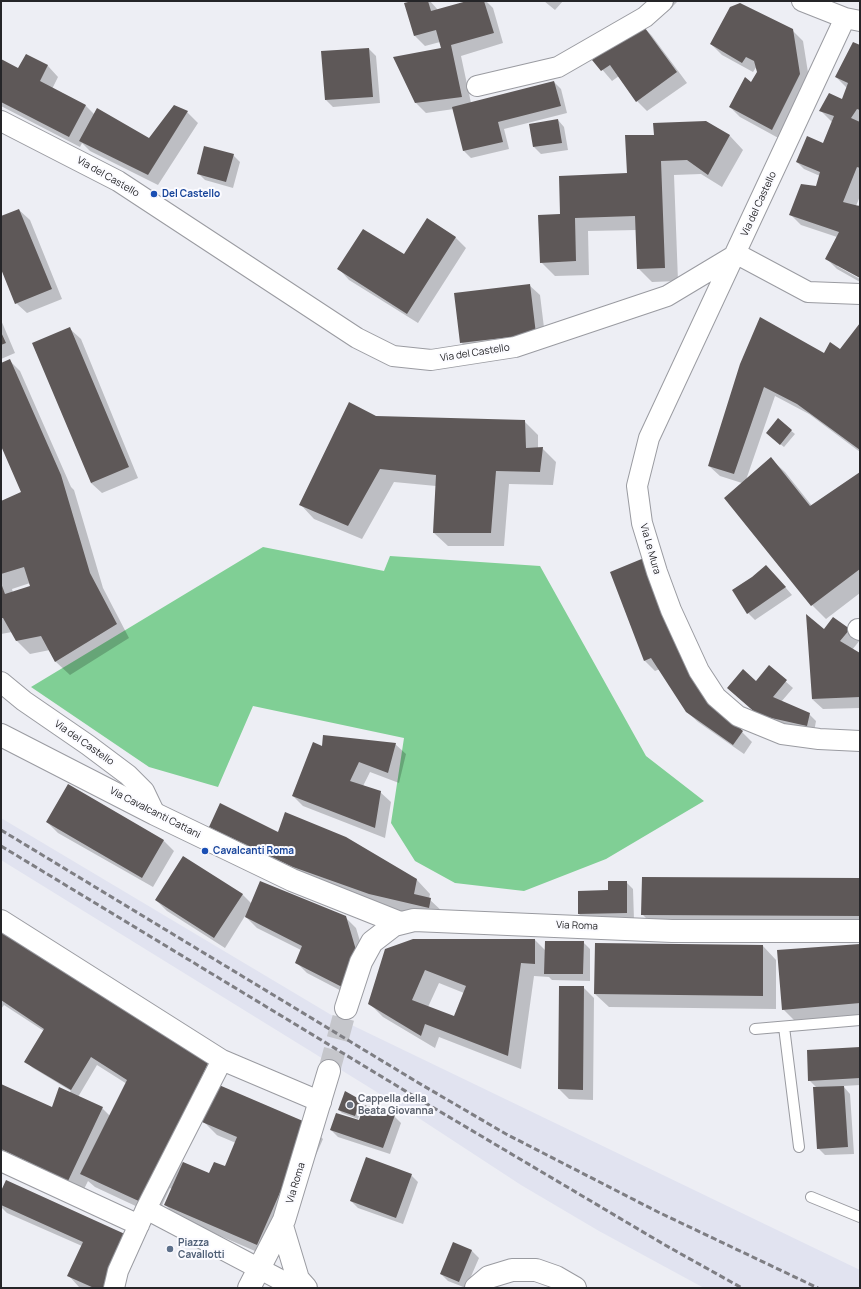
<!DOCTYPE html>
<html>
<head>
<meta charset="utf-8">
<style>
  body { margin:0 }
  #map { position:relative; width:861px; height:1289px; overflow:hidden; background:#edeef4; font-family:Manrope,sans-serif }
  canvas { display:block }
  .frame { position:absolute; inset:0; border:2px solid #252528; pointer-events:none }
</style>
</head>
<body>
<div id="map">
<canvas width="861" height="1289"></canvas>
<div class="frame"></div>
</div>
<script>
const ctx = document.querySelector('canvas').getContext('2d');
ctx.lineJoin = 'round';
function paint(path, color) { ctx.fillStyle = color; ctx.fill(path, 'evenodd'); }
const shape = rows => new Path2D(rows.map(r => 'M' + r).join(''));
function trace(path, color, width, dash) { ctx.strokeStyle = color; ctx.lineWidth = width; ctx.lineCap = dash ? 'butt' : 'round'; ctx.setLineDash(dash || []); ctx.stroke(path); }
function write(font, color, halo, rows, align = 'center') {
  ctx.font = font + ' Manrope,sans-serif'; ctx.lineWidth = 4; ctx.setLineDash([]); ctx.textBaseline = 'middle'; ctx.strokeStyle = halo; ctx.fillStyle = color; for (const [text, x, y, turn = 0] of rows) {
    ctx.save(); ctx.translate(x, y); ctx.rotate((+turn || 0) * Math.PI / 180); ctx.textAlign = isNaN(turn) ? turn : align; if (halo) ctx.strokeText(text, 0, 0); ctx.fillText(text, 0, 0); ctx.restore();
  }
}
paint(shape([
  [1,818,333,1016,860,1270,860,1288,704,1288,599,1231,521,1185,414,1115,1,860]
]), '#e1e3f0');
paint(shape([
  [263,547,384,571,390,556,540,566,646,756,704,801,606,859,524,891,455,883,415,861,391,823,404,738,253,706,218,787,149,767,31,687]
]), '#80cf95');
paint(shape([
  [416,1,430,1,438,10,471,1,486,1,493,8,503,43,461,56,471,103,554,82,561,89,567,113,504,129,509,149,471,158,464,151,454,109,426,113,415,102,442,49,440,42,425,46,415,36],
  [544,1,563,1,555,10],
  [651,1,678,1,667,12],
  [642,25,652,36,687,83,647,111,637,101,619,76,612,81,594,60],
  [792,30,803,41,810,85,782,140,740,117,730,107,751,84,759,72,757,66,753,72,722,55,711,44],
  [860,46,860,196,856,206,860,205,860,277,837,264,837,266,860,279,860,282,837,269,826,258,837,237,801,225,790,214,816,187,820,176,804,169,797,162,824,144,832,122,820,110,842,100,847,88,836,77],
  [369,49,376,56,380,103,333,107,326,100,322,52],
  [26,55,48,66,58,77,52,89,85,105,95,115,150,139,175,106,187,112,198,123,158,185,90,151,82,143,80,147,1,106,1,60,19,70],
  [558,120,564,127,568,150,541,154,534,147,531,125],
  [705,122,730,136,743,150,722,187,701,174,674,175,678,281,652,282,638,268,637,230,588,231,589,275,555,276,541,262,561,215,628,174],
  [233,155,240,162,233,188,205,180,198,173],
  [19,210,30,220,62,299,27,313,16,303,1,266,1,217],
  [455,237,466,248,418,323,349,280,339,269,404,256],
  [529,285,540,295,546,344,471,353,461,342],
  [1,320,15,353,1,359],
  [860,325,860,452,809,414,775,396,746,480,771,459,785,472,812,506,860,473,860,593,826,619,812,605,742,483,720,476,709,466,741,364,824,354,840,350],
  [70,329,81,339,138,478,102,493,91,483],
  [10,361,20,371,71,487,74,490,103,588,129,638,70,675,56,662,50,650,30,654,16,640,12,632,1,634,1,502,22,492,1,444,1,364],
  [30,583,31,587,13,593,12,589],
  [376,417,524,421,538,435,538,448,542,448,556,462,553,485,509,484,504,546,448,546,434,533,436,486,394,482,362,539,314,519,301,505],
  [778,420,795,434,784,447,770,436],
  [611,572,689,660,742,732,752,742,744,754,698,722,687,712,660,669,655,671,645,661],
  [773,573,792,595,755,620,748,613,733,590],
  [824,630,849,630,860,640,852,650,860,654,860,708,823,709,812,699],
  [769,667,793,688,781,702,809,714,816,721,814,732,766,721,757,682],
  [395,744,406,754,399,783,370,772,363,786,380,792,391,802,385,838,303,806,293,796,323,747],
  [47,822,163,840,174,851,153,887,58,833],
  [210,826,279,834,417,880,430,894,429,899,444,913,443,921,384,907,224,840],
  [859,879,860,929,656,928,642,914],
  [626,882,633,889,634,920,586,921,579,914,609,891],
  [242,894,252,904,345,917,356,928,366,961,353,997,307,973,296,962,301,950,257,928,245,916,225,948,167,911,156,900],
  [1,928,209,1061,222,1075,182,1162,210,1174,225,1167,236,1143,217,1135,204,1122,309,1125,323,1139,271,1258,179,1218,165,1205,172,1189,170,1188,157,1216,95,1187,88,1181,82,1193,1,1155,1,1085,53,1109,71,1091,33,1068,26,1062,44,1031,4,1005,1,1009],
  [97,1065,127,1084,110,1116,102,1108,78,1097],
  [535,940,546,951,583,942,590,949,590,981,552,980,549,977,534,976,521,1069,439,1037,435,1048,383,1017,369,1003,386,950],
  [439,983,464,993,454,1018,428,1007],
  [860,945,860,1018,797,1023,783,1009],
  [763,946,776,960,776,1009,609,1007,595,994],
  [583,987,594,998,593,1100,569,1099,559,1089],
  [860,1048,860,1085,843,1086,850,1094,854,1154,825,1155,818,1148,817,1088,809,1080],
  [345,1092,361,1100,364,1104,363,1106,394,1116,401,1123,390,1154,338,1137,331,1130,359,1122,363,1112,361,1111,358,1119,342,1113,339,1110],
  [411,1175,418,1182,403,1224,358,1208,351,1201],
  [1,1193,127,1236,119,1288,79,1287,69,1276,82,1246,7,1213,1,1207],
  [453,1244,472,1251,479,1258,466,1288,448,1281,441,1274]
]), '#0003');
paint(shape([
  [412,1,428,1,431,11,467,1,484,1,494,33,451,45,462,97,415,103,393,57,441,48,436,30,414,36,404,3],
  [740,3,793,29,800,74,772,130,729,107,745,77,751,82,757,72,754,61,746,57,742,63,710,44,730,7],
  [642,24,677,72,636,102,610,65,601,71,592,60],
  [853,42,860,45,860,110,857,109,851,118,860,122,860,168,857,167,843,202,859,206,860,203,860,278,825,259,839,232,789,215,801,184,816,186,820,172,796,162,807,136,823,143,834,116,819,111,829,93,842,99,848,83,835,77],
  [369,48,373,97,325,100,321,51],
  [26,54,48,65,40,81,86,105,69,137,1,102,1,59,18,68],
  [554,81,561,106,498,122,503,142,463,151,452,107],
  [174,105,188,111,148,175,79,141,97,108,149,138],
  [558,119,562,143,533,147,529,124],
  [706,121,730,135,708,175,687,160,661,161,665,268,637,269,635,216,575,218,576,261,540,263,538,215,560,214,559,176,627,173,625,135,654,135,653,123],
  [204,146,234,154,226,182,197,174],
  [19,209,52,289,15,304,1,269,1,216],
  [427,218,456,237,407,314,337,269,363,229,404,254],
  [530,284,536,334,460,343,454,293],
  [760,317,824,353,830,342,840,349,860,323,860,450,797,404,764,387,734,474,708,466,740,364],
  [70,327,129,467,91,483,32,343],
  [1,332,6,343,1,345],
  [10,359,61,475,90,573,117,624,55,662,41,636,16,641,3,618,1,618,1,583,5,594,30,586,24,567,1,574,1,501,21,492,1,446,1,363],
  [349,402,376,416,525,420,526,448,543,447,540,472,496,471,491,533,433,533,436,475,380,469,348,526,299,505],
  [778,418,792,430,780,445,766,433],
  [771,457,810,506,860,472,860,569,811,606,724,498],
  [644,558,711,701,743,731,733,745,686,712,651,658,644,661,610,572],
  [766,565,786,587,747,614,732,590,752,577],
  [806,614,824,629,833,617,850,629,840,641,860,653,860,697,812,699],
  [769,665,787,680,773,697,810,713,807,726,758,715,727,688,743,669,756,681],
  [323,735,396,743,388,773,359,762,350,781,381,791,375,828,292,796,313,742,322,746],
  [68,784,164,840,142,878,46,822],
  [220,803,278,832,285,812,346,837,417,879,414,894,431,898,429,908,369,894,293,867,209,827],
  [183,856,243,894,214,938,155,900],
  [642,877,859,878,859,916,641,915],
  [260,881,346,916,356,950,342,987,295,963,302,946,245,917],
  [608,881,627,881,627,913,578,914,578,891,608,890],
  [1,927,209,1061,143,1203,80,1174,127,1080,91,1057,71,1090,24,1062,44,1029,1,1000],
  [413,939,535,939,535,964,521,963,508,1056,425,1024,421,1036,368,1004,385,949],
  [425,970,466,986,454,1016,412,1000],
  [545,941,584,941,583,974,544,974],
  [595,943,763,945,763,996,594,994],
  [860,944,860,1003,782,1010,777,950],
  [559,986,584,986,583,1090,558,1089],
  [860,1047,860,1078,808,1081,807,1050],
  [1,1084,52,1107,59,1087,103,1107,68,1181,1,1149],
  [219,1085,310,1124,257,1245,164,1205,183,1162,209,1173,214,1162,225,1166,237,1137,202,1122],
  [844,1086,848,1147,817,1149,813,1087],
  [345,1091,361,1100,355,1116,338,1110],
  [364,1105,395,1115,383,1148,330,1130,336,1113,359,1120],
  [366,1157,412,1174,396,1218,350,1201],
  [6,1180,127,1235,104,1288,94,1288,67,1276,83,1242,1,1205,1,1191],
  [453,1242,472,1250,459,1282,440,1274]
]), '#5e5858');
trace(shape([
  [329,1071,346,1008]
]), '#c5c6cb', 22, [22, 11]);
const service = shape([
  [784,1027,799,1147],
  [755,1029,860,1020],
  [811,1197,860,1217]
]);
const minor = shape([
  [802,1,845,18,860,21],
  [845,18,649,438,637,486,642,523,657,572,671,610,699,671,716,697,738,716,782,734,819,739,860,741],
  [477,86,558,67,645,17,663,1],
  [1,121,118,181,357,338,393,356,431,360,515,347,667,296,737,254],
  [737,254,808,292,860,294],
  [858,629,860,630],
  [1,682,24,701,88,745,128,775,144,791,155,814],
  [1,920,222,1060,321,1102],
  [1,1161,139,1225],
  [146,1209,222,1060],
  [114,1288,118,1271,146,1209,296,1288]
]);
const tertiary = shape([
  [1,735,155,814,292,880,400,923]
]);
const secondary = shape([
  [346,1008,361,962,372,942,394,925,414,920,672,931,860,931],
  [282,1226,298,1279,306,1288],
  [249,1288,284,1220,329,1071],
  [476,1288,489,1277,512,1270,536,1270,556,1277,575,1288]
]);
trace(service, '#9a9ba1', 12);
trace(minor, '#9a9ba1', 22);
trace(tertiary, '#9a9ba1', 24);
trace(secondary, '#9a9ba1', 24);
trace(service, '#fff', 10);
trace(minor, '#fff', 20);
trace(tertiary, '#fff', 22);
trace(secondary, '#fff', 22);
trace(shape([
  [1,830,417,1082,506,1134,658,1212,818,1288],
  [1,846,412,1095,665,1245,742,1288]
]), '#7e7e83', 3, [6, 3]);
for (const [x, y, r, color] of [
  [154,194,4,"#1a4fb4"],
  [205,851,4,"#1a4fb4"],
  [350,1105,4,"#6b7280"],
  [170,1249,4,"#5c6f8a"]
]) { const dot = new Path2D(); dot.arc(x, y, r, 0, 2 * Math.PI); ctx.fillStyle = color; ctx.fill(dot); trace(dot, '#fbfbff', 1.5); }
write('10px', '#252528', '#fbfbff', [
  ["Via del Castello",108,177,30],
  ["Via del Castello",759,204,-65],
  ["Via del Castello",475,353,-9],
  ["Via Le Mura",650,549,74],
  ["Via del Castello",84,743,35],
  ["Via Cavalcanti Cattani",155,813,27],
  ["Via Roma",577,926,2],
  ["Via Roma",296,1183,-73]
]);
write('bold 10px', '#164399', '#fbfbff', [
  ["Del Castello",162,194],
  ["Cavalcanti Roma",213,851]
], 'left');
write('bold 10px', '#5b616d', '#fbfbff', [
  ["Cappella della",358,1099],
  ["Beata Giovanna",358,1111]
], 'left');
write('bold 10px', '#4e5e75', '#fbfbff', [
  ["Piazza",178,1243],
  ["Cavallotti",178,1255]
], 'left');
</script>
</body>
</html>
